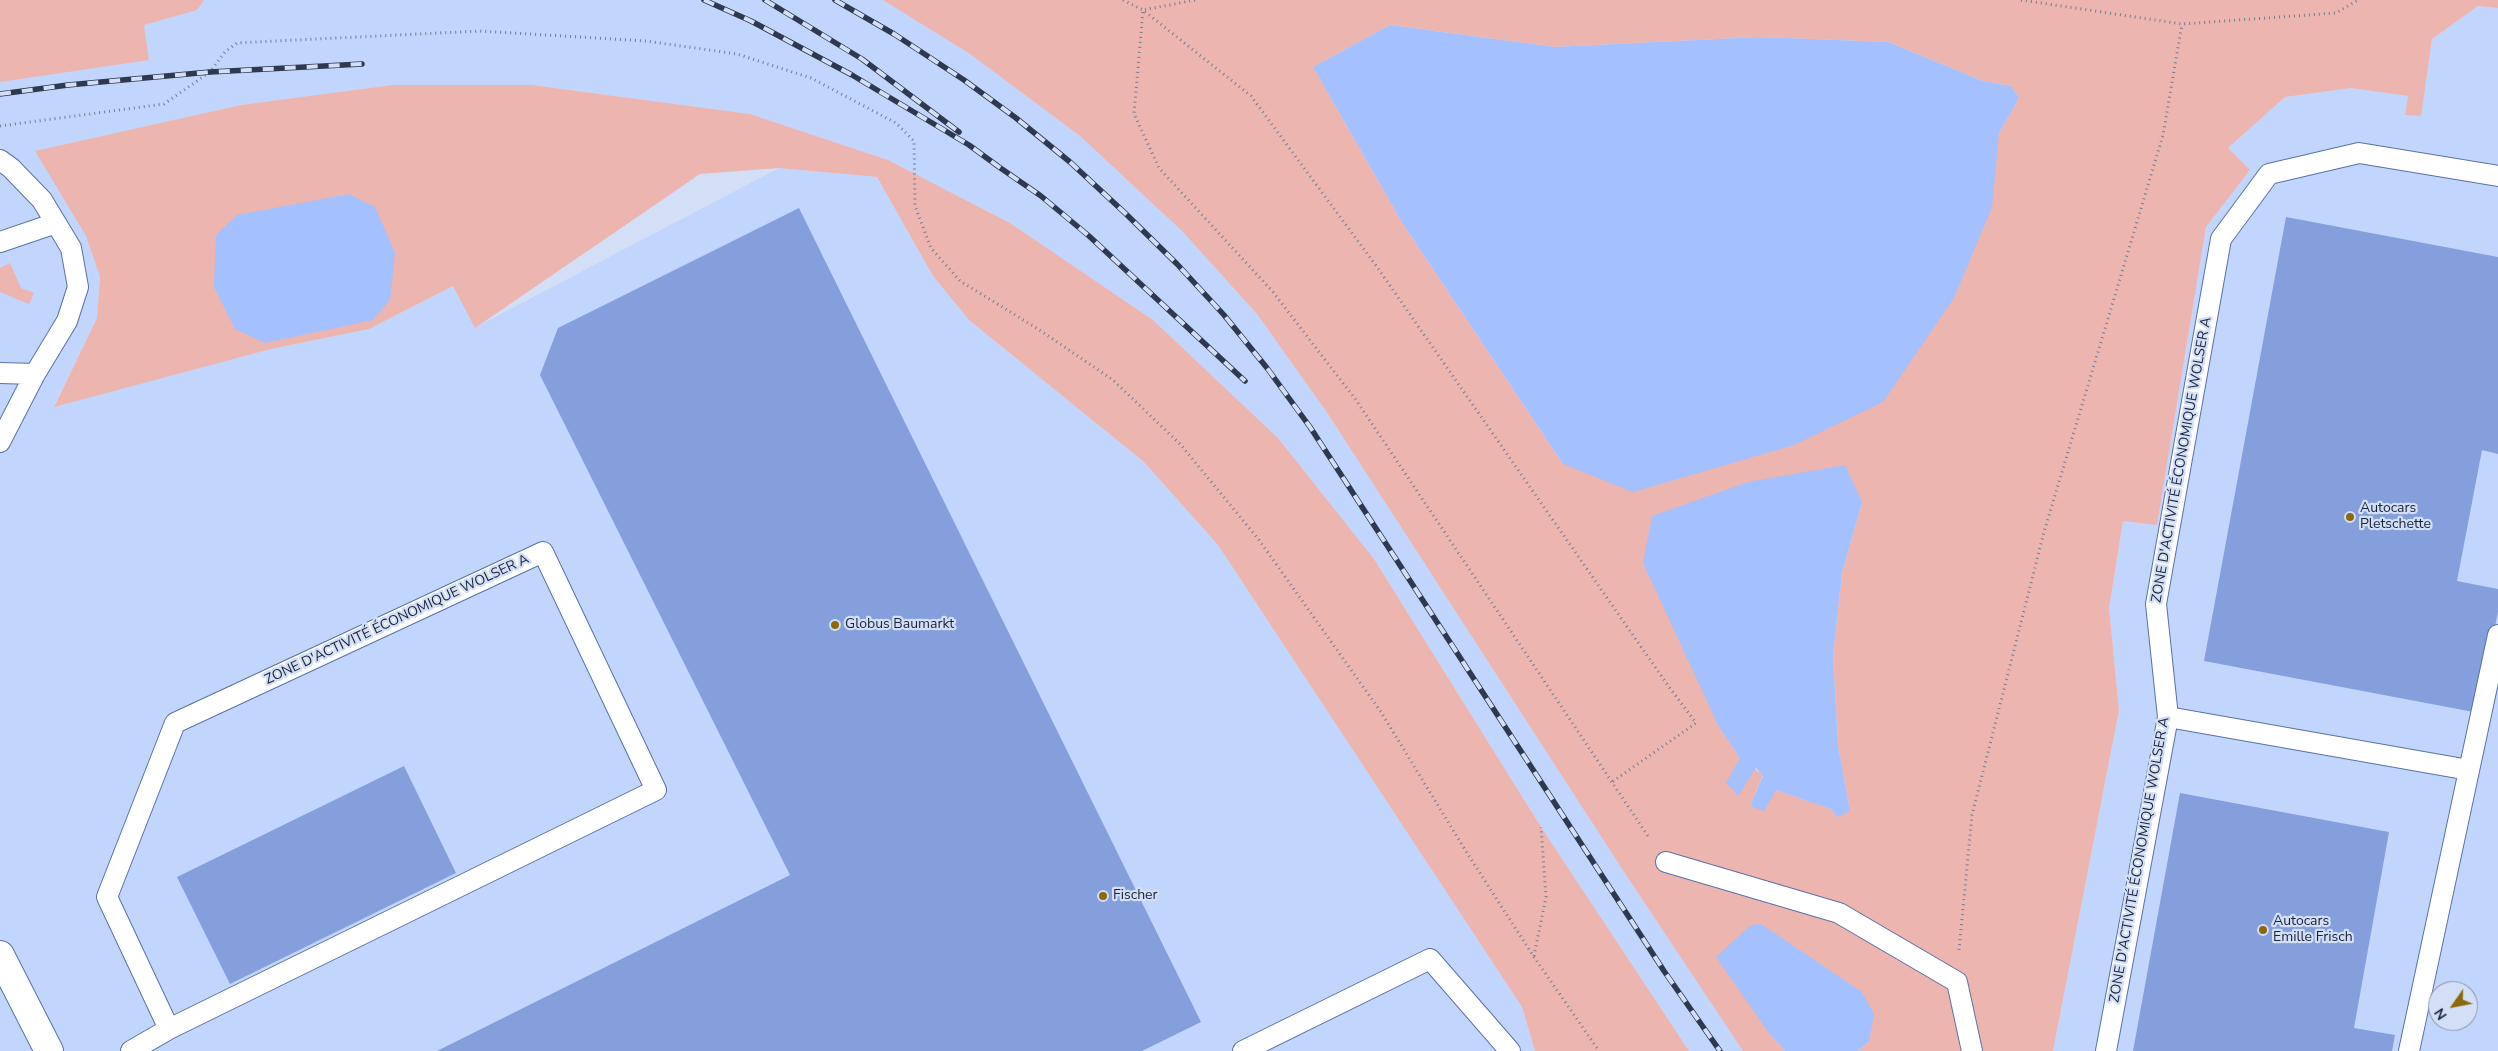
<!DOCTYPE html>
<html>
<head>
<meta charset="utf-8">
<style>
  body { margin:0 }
  #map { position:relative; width:2498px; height:1051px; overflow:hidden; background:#d3dff6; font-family:"Nunito Sans",sans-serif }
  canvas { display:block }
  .north { position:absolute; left:2428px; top:981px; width:50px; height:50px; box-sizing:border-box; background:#d3dff6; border:1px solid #8994aa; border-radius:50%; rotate:237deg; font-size:14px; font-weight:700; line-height:20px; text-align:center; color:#192339 }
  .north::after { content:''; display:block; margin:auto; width:18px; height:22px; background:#8c690a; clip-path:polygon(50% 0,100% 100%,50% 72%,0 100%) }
</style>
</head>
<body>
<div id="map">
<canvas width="2498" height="1051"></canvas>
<div class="north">N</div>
</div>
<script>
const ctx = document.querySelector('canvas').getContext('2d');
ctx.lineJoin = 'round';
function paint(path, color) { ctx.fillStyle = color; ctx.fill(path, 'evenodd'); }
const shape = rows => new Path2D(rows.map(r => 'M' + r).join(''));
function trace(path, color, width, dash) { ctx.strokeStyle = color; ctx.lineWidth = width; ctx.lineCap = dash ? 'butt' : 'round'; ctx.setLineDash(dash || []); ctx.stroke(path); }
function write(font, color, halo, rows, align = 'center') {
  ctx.font = font + ' "Nunito Sans",sans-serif'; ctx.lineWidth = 4.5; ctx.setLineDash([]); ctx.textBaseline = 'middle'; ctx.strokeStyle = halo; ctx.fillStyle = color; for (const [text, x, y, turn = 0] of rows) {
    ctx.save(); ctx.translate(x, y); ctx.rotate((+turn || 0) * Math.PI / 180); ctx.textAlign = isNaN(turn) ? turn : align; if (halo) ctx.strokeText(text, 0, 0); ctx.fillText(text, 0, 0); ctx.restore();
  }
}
paint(shape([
  [0,0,883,0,904,12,970,54,1080,136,1182,231,1257,314,1328,414,1626,875,1743,1051,1689,1051,1541,827,1374,559,1278,438,1153,320,1010,223,888,160,750,114,532,85,392,85,241,105,36,151,86,236,100,277,97,318,54,406,271,349,369,329,453,286,476,327,779,168,877,177,933,276,969,320,1144,462,1218,545,1522,1007,1535,1051,0,1051],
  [2478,6,2498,8,2498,1051,2053,1051,2119,710,2109,608,2123,521,2157,525,2206,227,2250,170,2228,148,2285,97,2351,88,2409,96,2405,115,2420,116,2432,39],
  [2438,991,2468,991,2468,1021,2438,1021]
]), '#c2d5fc');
paint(shape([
  [0,0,204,0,197,10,144,25,149,60,0,82],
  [883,0,2498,0,2498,8,2478,6,2432,39,2421,116,2405,115,2408,96,2351,88,2285,97,2228,148,2250,170,2206,227,2157,525,2123,521,2109,608,2119,710,2053,1051,1858,1051,1869,1041,1769,1033,1785,1051,1743,1051,1626,875,1328,414,1257,314,1182,231,1080,136,970,54],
  [1390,25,1555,47,1759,37,1888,42,1983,81,2011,86,2019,98,1999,133,1563,464,1403,224,1313,67],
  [1862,502,1842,573,1833,655,1838,746,1850,811,1832,809,1776,790,1750,806,1763,775,1740,758,1719,727],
  [392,85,532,85,750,114,888,160,1010,223,1153,320,1278,438,1374,559,1541,827,1689,1051,1535,1051,1522,1007,1218,545,1144,462,969,320,933,276,877,177,779,168,700,174,475,328,453,286,369,329,271,349,54,407,97,318,100,277,86,236,35,151,241,105],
  [10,263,21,288,34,293,29,304,0,292,0,268]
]), '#edb5af');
paint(shape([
  [1390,25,1555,47,1759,37,1888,42,1983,81,2011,86,2019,98,1999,133,1992,207,1954,298,1883,402,1794,445,1633,492,1563,464,1403,224,1313,67],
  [349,194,375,207,395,253,390,300,373,320,265,343,235,329,214,287,216,235,237,215],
  [1845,465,1862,502,1842,573,1833,655,1838,746,1850,811,1838,817,1831,809,1776,790,1764,811,1750,806,1763,776,1756,768,1738,796,1726,783,1740,758,1719,727,1643,563,1652,516,1748,482],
  [1761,924,1862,992,1874,1014,1869,1041,1858,1051,1785,1051,1769,1033,1716,957,1751,925]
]), '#a4c0fe');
paint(shape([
  [799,208,1201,1022,1142,1051,437,1051,790,875,540,375,558,328],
  [2286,217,2498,257,2498,454,2482,450,2457,581,2498,589,2498,611,2479,713,2204,661],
  [404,766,456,873,230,984,177,877],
  [2180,793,2389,832,2354,1028,2395,1035,2392,1051,2133,1051]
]), '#849fdb');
const service = shape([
  [0,160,11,168,42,200,71,248,78,287,67,321,35,374,0,442],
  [0,242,56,223],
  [0,373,35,374],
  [2168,717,2469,770],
  [1666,862,1839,913,1957,982,1972,1051],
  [131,1051,169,1029,656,790,543,552,175,723,107,897,169,1029],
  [1243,1051,1430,959,1510,1051],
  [2106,1051,2168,717,2156,604,2221,239,2269,174,2359,153,2498,176],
  [2409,1051,2498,635]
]);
const minor = shape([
  [0,955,49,1051]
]);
trace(service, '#5b72a7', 22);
trace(minor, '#5b72a7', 30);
trace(shape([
  [1123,0,1143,10,1251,96,1377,267,1669,687,1696,723,1612,782],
  [1195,0,1143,10,1134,114,1159,168,1273,292,1356,400,1650,839],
  [2021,0,2182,24,2336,13,2358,0],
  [0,126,164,104,210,72,225,52,237,43,479,31,646,41,737,54,811,78,896,123,914,141,915,206,931,248,960,281,1038,329,1113,380,1181,445,1259,540,1381,712,1467,853,1534,957,1599,1051],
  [1959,950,1972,815,2044,532,2163,135,2182,24],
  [1534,956,1546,897,1541,827]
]), '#737e94', 3, [1, 4]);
trace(service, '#fff', 20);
trace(minor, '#fff', 28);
const rail = shape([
  [704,0,751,21,852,75,969,145,999,167,1041,196,1089,236,1245,381],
  [765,0,862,59,959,132],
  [835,0,894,34,964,80,1016,118,1070,162,1125,213,1177,264,1224,315,1267,368,1310,427,1664,971,1720,1051],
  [0,94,68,85,210,72,362,64]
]);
trace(rail, '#2e384e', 5.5);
trace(rail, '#d3dff6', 4, [11]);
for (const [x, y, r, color] of [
  [2350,517,5,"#8c690a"],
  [835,625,5,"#8c690a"],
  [1103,896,5,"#8c690a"],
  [2263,930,5,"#8c690a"]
]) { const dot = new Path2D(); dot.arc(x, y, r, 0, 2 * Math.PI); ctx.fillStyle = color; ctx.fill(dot); trace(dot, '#d3dff6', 2); }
write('14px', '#192339', '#d3dff6', [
  ["ZONE D'ACTIVITÉ ÉCONOMIQUE WOLSER A",2182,460,-80],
  ["ZONE D'ACTIVITÉ ÉCONOMIQUE WOLSER A",397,620,-25],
  ["ZONE D'ACTIVITÉ ÉCONOMIQUE WOLSER A",2140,860,-80]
]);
write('14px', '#192339', '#d3dff6', [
  ["Autocars",2360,509],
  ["Pletschette",2360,525],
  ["Globus Baumarkt",845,625],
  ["Fischer",1113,896],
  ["Autocars",2273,922],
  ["Emille Frisch",2273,938]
], 'left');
</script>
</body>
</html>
